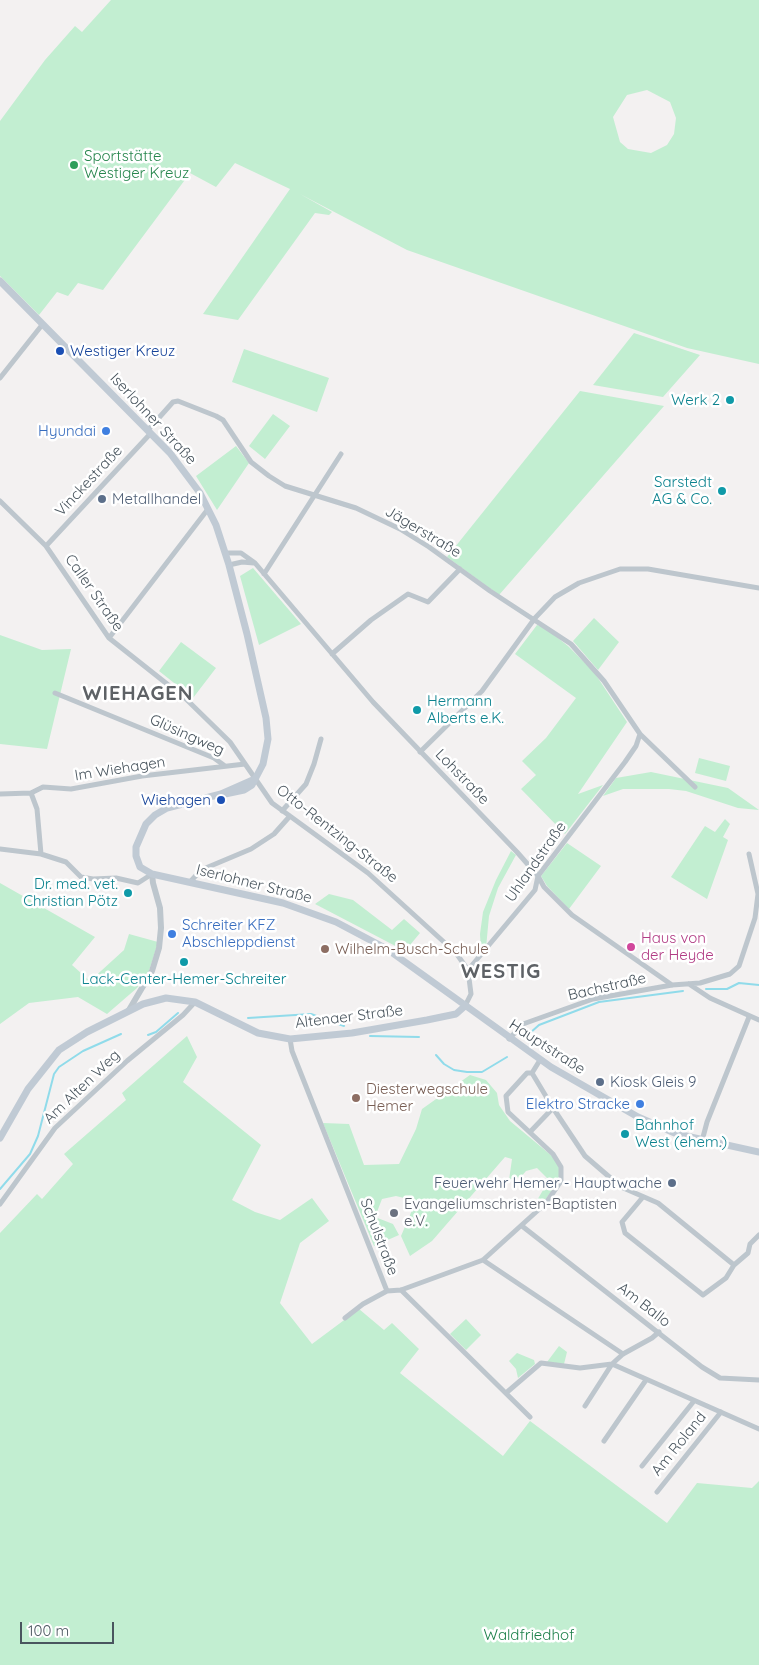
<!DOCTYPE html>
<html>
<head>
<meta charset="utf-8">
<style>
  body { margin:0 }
  #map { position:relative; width:759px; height:1665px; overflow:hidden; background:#f3f1f1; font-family:Quicksand,sans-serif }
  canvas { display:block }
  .scale { position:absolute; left:20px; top:1622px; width:94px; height:22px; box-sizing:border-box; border:2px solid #49555e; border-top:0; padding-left:6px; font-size:15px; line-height:18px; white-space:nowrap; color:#49555e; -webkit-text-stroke:4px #fff; paint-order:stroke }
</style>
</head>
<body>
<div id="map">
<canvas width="759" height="1665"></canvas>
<div class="scale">100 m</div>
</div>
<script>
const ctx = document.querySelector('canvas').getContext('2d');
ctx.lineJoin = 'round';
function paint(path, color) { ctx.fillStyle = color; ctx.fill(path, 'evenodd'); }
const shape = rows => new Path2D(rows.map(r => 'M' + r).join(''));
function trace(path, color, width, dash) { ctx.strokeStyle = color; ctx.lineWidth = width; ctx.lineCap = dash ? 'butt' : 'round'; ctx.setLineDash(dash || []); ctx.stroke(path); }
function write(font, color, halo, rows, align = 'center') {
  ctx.font = font + ' Quicksand,sans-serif'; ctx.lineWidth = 5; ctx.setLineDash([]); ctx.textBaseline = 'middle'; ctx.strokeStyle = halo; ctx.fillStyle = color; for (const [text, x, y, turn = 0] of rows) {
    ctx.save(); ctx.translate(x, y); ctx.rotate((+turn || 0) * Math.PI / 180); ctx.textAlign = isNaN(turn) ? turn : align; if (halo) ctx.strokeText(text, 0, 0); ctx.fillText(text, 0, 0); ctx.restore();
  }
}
paint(shape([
  [111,0,759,0,759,364,687,348,407,250,300,194,332,212,329,215,315,213,238,320,203,314,290,189,235,163,216,187,190,173,103,290,78,283,68,296,57,292,39,315,0,276,0,121,45,60,75,26,82,32],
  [647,90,670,102,676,118,674,134,667,145,651,153,628,149,620,142,613,117,627,95],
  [634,333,700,355,663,397,593,385],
  [244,349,329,378,317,412,232,382],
  [580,391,664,406,499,595,447,557],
  [273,414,290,426,265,459,249,446],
  [236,446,249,463,217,510,196,476],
  [253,568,301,624,259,645,240,576],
  [594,618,619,642,598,670,573,641],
  [537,625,544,627,568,646,594,672,627,722,578,794,603,785,565,834,521,789,536,775,522,761,546,738,576,698,515,654],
  [0,635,42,650,71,649,47,749,0,744],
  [181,642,216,668,193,698,159,671],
  [699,758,730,766,726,781,695,773],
  [651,772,728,788,759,810,738,808,686,791,669,789,623,789,603,796,616,778],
  [725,819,730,824,723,837,728,840,707,899,671,877,705,826,715,832],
  [567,843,601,866,569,909,547,886,541,876],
  [511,851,516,855,498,888,489,916,486,948,481,951,480,934,483,912,496,880],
  [0,883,95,937,72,965,90,981,124,950,129,934,158,942,149,971,137,988,107,1014,78,997,29,1003,0,1024],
  [329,894,353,900,392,930,404,919,420,933,405,951,315,904],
  [187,1036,197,1057,183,1082,261,1145,232,1200,255,1212,280,1220,312,1198,329,1221,300,1243,280,1303,312,1344,359,1309,384,1330,392,1323,419,1349,400,1373,503,1456,530,1421,667,1523,697,1483,752,1488,759,1481,759,1665,0,1665,0,1233,37,1194,42,1199,73,1164,64,1154,126,1100,122,1093],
  [470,1075,486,1080,497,1093,499,1105,510,1121,552,1156,560,1168,560,1179,543,1203,536,1202,549,1180,537,1168,526,1171,520,1178,516,1177,509,1180,512,1159,505,1157,432,1241,410,1256,401,1236,416,1201,396,1196,382,1199,375,1217,393,1224,399,1235,374,1246,323,1123,349,1124,364,1165,399,1164,416,1129,422,1109],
  [466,1319,481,1335,466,1350,450,1334],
  [559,1346,567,1352,564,1364,547,1362],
  [517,1353,534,1360,535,1364,518,1378,516,1369,509,1361]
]), '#c2eed1');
trace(shape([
  [706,989,727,989,739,983,759,985],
  [248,1018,311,1014,344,1026],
  [530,1033,539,1025,599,1002,683,991],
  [148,1035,156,1032,178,1013],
  [370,1036,419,1037],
  [436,1055,444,1064,454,1070,467,1072,482,1072,507,1057],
  [0,1189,30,1154,38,1136,54,1074,59,1067,83,1051,121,1034]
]), '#90dbea', 2);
trace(shape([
  [0,378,42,325],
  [148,430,173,402,178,401,216,416,223,420,251,462,269,476,285,486,356,508,400,529,429,547,490,591,571,644,604,681,640,734,695,787],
  [0,501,46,546,109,638,186,699,230,742,272,803,368,873,456,953,468,970,471,994,465,1006],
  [46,546,151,433],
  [226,553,241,553,255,563,373,702,517,852,538,876,544,887,572,915,672,985],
  [229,565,242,562,254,563],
  [264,574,341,454],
  [109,638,208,509],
  [332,654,371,620,408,594,428,602,460,569],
  [55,693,214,758,225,766],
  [420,752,482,691,535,618,555,597,579,583,620,569,648,569,759,588],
  [31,793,37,809,41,854],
  [0,794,31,793,43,787,71,789,142,776,245,764],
  [282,811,306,784,314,764,321,739],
  [0,849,41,854,66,862,81,877,93,879,116,878,138,883,152,874],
  [190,882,201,870,251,849,274,834,290,816],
  [468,970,535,890,538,876,625,762,636,746,640,734],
  [689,984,710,998,759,1020],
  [290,1039,292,1051,387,1291],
  [509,1039,523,1024,593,999,672,985,700,983,730,974,739,966,755,918,758,894,749,854],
  [540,1060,532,1073,553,1108,585,1156,621,1187,658,1203,734,1265,748,1253,750,1244,759,1235],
  [530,1132,553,1108],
  [702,1141,707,1122,749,1017],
  [643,1197,622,1222,625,1233,703,1295,726,1278,734,1265],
  [0,1204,55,1128,127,1061,183,1015,195,1002],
  [522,1226,702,1367,720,1378,759,1380],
  [483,1260,623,1354],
  [401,1290,530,1417],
  [345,1318,363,1304,387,1291,401,1290,483,1260,546,1203,561,1181,561,1167,553,1154,508,1112,506,1096,527,1073,532,1073],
  [506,1393,541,1363,580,1368,612,1364,759,1429],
  [585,1406,612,1364,623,1354,652,1338,659,1332],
  [604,1441,646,1380],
  [642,1466,694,1401],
  [657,1492,721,1412]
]), '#bdc6cd', 5);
trace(shape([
  [129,1010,152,971,159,948,161,928,160,908,153,883,152,874]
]), '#bdc6cd', 6);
trace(shape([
  [0,281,170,453,200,493,216,525,229,565,247,634,266,718,268,739,263,764,252,785,244,790,225,794],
  [255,779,221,794,167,808,155,815,146,824,136,847,136,856,140,867,152,874,283,903,336,922,387,949,551,1067,638,1117,677,1134,759,1152],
  [0,1138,28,1089,59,1050,87,1032,143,1004,166,998,195,1002,258,1033,290,1039,352,1033,427,1020,456,1014,465,1006]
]), '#c0cad4', 7);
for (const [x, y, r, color] of [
  [74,165,5,"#2e9e5b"],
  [60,351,5,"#1a4fb4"],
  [730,400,5,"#0f9aa8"],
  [106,431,5,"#3f7fe0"],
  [722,491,5,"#0f9aa8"],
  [102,499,5,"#5c6f8a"],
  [417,710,5,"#0f9aa8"],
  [221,800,5,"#1a4fb4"],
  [128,893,5,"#0f9aa8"],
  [172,934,5,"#3f7fe0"],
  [631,947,5,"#d1479c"],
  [325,949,5,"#8d6e63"],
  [184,962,5,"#0f9aa8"],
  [600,1082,5,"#5c6f8a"],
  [356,1098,5,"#8d6e63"],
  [640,1104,5,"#3f7fe0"],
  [625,1134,5,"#0f9aa8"],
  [672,1183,5,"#5c6f8a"],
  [394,1213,5,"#6b7280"]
]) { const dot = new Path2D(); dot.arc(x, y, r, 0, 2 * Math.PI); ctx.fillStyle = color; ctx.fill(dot); trace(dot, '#fff', 2); }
write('15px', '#27864d', '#fff', [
  ["Sportstätte",84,156],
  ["Westiger Kreuz",84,173]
], 'left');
write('15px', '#164399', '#fff', [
  ["Westiger Kreuz",70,351],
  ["Wiehagen",211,800,"right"]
], 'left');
write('15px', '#0d838f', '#fff', [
  ["Werk 2",720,400],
  ["Sarstedt",712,482],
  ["AG & Co.",712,499],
  ["Hermann",427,701,"left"],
  ["Alberts e.K.",427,718,"left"],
  ["Dr. med. vet.",118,884],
  ["Christian Pötz",118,901],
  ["Lack-Center-Hemer-Schreiter",184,979,"center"],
  ["Bahnhof",635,1125,"left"],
  ["West (ehem.)",635,1142,"left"]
], 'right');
write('15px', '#49555e', '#fff', [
  ["Iserlohner Straße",153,419,47],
  ["Vinckestraße",89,481,-47],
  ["Jägerstraße",423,532,31],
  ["Caller Straße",94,593,55],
  ["Glüsingweg",187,735,24],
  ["Im Wiehagen",120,769,-9],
  ["Lohstraße",462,777,46],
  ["Otto-Rentzing-Straße",337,834,38],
  ["Uhlandstraße",536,862,-55],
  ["Iserlohner Straße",254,884,14],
  ["Bachstraße",607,987,-13],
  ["Altenaer Straße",349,1017,-7],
  ["Hauptstraße",547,1047,33],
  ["Am Alten Weg",82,1087,-44],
  ["Schulstraße",379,1237,69],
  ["Am Ballo",644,1305,38],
  ["Am Roland",679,1444,-51]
]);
write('15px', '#366cbe', '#fff', [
  ["Hyundai",96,431],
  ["Schreiter KFZ",182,925,"left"],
  ["Abschleppdienst",182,942,"left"],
  ["Elektro Stracke",630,1104]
], 'right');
write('15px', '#4e5e75', '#fff', [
  ["Metallhandel",112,499],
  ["Kiosk Gleis 9",610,1082],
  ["Feuerwehr Hemer - Hauptwache",662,1183,"right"]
], 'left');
write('15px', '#b23c85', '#fff', [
  ["Haus von",641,938],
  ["der Heyde",641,955]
], 'left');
write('15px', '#785e54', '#fff', [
  ["Wilhelm-Busch-Schule",335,949],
  ["Diesterwegschule",366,1089],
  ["Hemer",366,1106]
], 'left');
write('15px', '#5b616d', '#fff', [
  ["Evangeliumschristen-Baptisten",404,1204],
  ["e.V.",404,1221]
], 'left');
write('15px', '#1b7f49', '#fff', [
  ["Waldfriedhof",529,1635]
]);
ctx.letterSpacing = '1px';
write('bold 20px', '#5e6266', '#fff', [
  ["WIEHAGEN",138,694],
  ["WESTIG",501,972]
]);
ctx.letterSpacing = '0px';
</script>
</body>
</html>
